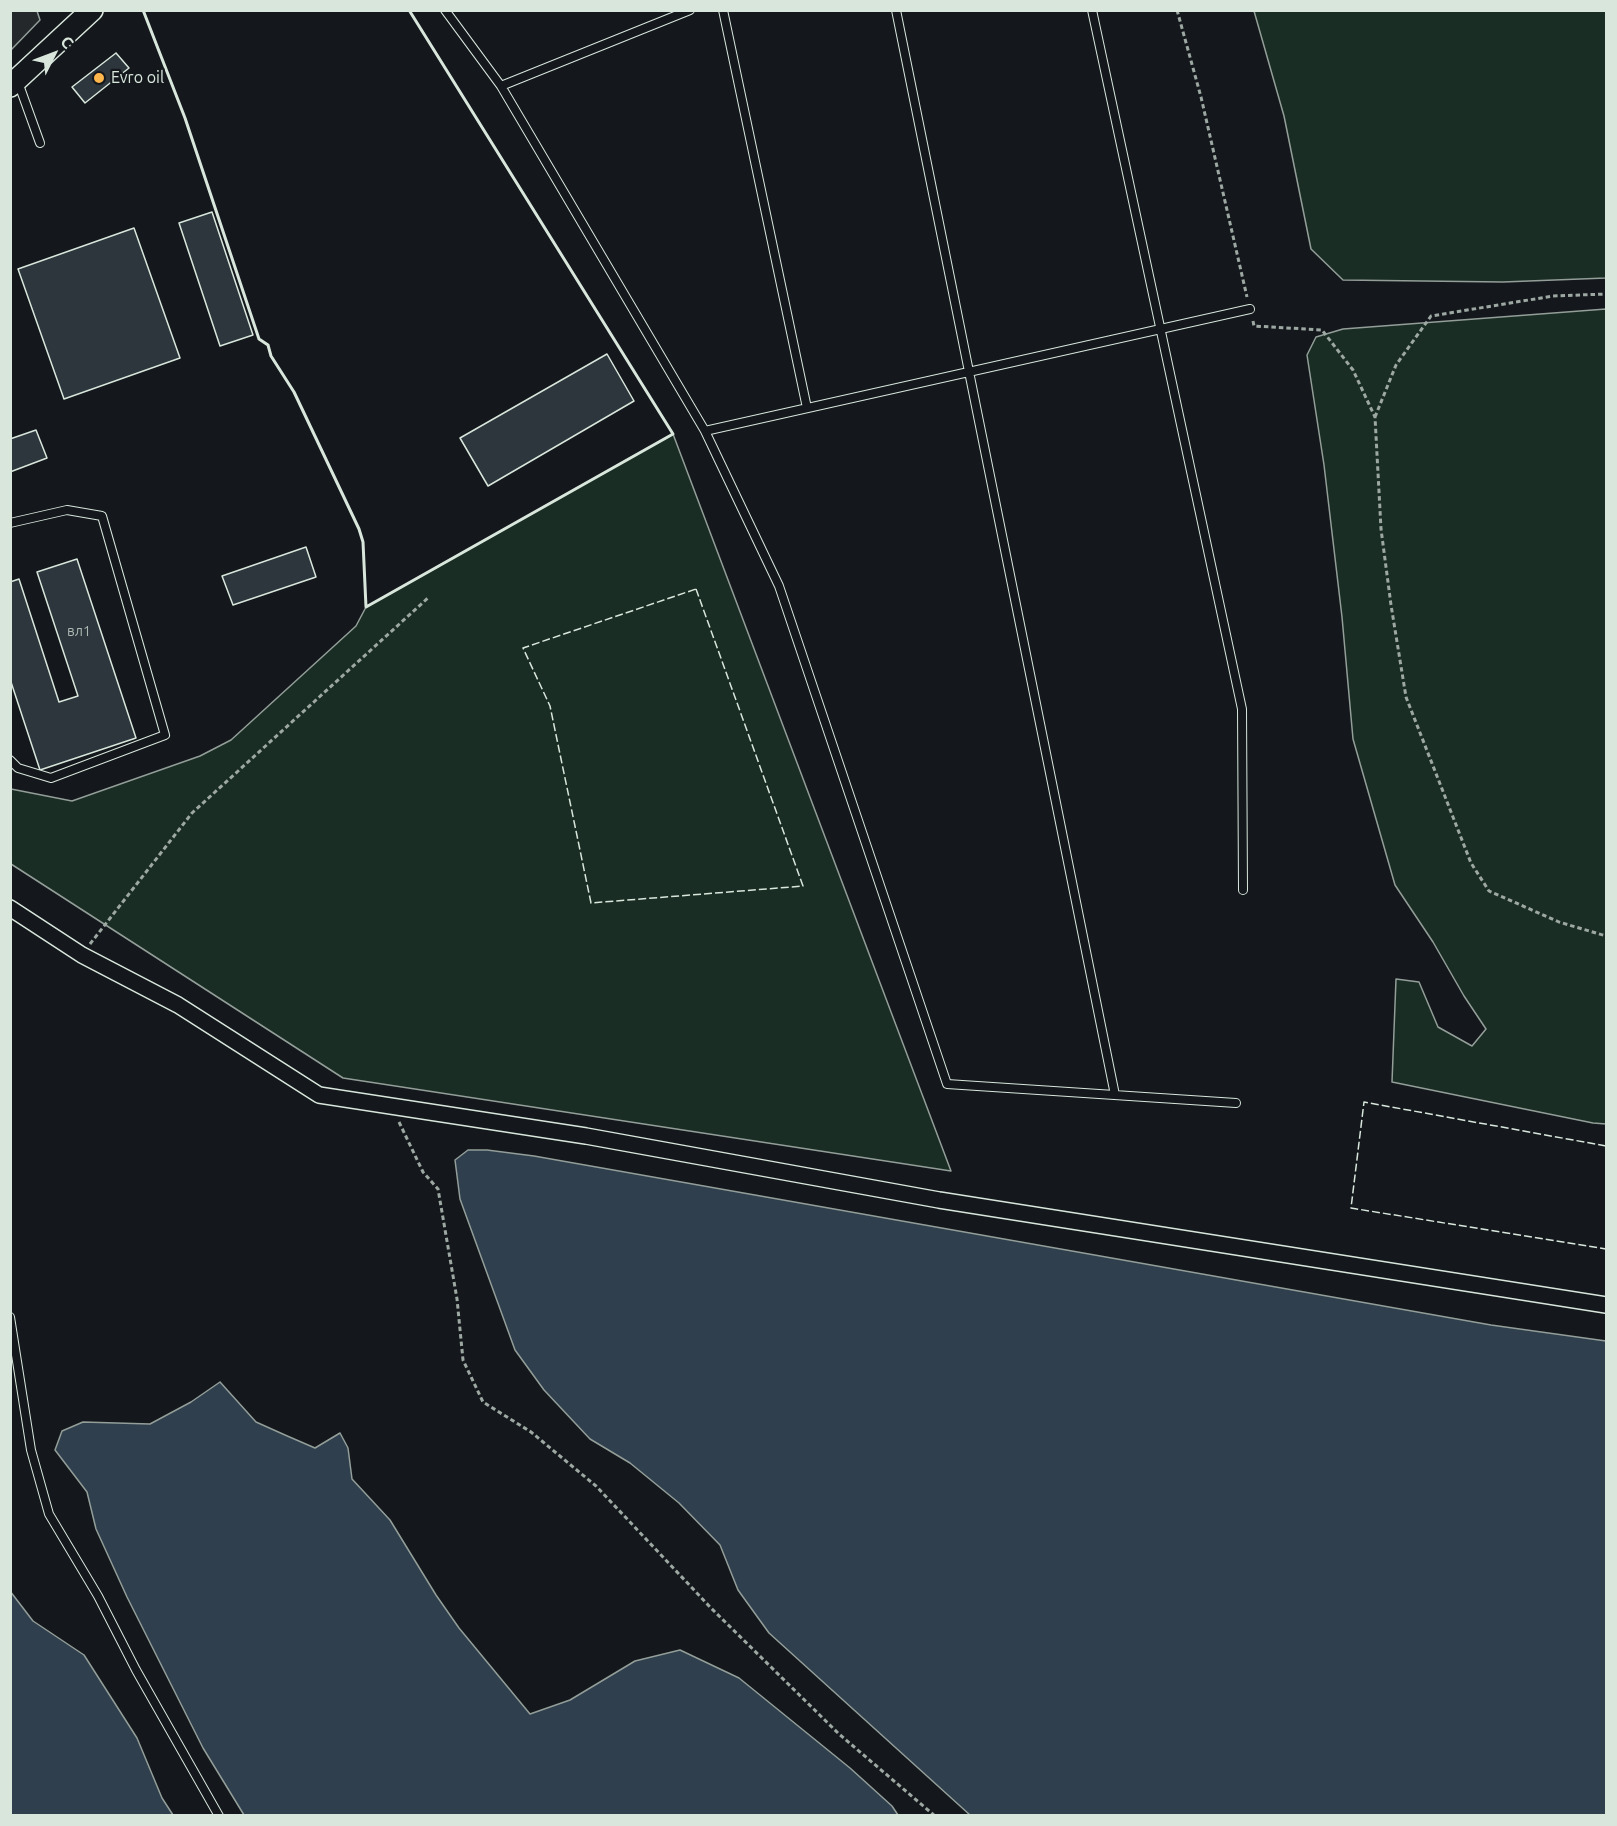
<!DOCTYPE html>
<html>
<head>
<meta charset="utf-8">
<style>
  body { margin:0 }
  #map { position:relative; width:1617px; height:1826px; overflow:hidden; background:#14181c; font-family:Ubuntu,sans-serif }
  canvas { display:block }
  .frame { position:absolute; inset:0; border:12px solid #d8e6dc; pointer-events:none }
  .north { position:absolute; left:24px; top:24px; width:60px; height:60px; -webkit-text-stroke:4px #14181c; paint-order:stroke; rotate:48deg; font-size:16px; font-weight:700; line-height:24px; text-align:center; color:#d8e6dc }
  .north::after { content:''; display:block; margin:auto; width:21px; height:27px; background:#d8e6dc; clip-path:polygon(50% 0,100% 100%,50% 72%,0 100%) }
</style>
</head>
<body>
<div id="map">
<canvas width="1617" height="1826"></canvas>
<div class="frame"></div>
<div class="north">С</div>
</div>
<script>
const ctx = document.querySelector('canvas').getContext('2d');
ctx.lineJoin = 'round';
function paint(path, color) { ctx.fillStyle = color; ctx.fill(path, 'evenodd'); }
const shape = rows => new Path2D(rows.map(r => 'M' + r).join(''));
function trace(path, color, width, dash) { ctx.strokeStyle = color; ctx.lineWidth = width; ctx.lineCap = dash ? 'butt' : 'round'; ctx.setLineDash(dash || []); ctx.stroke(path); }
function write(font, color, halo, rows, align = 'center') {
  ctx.font = font + ' Ubuntu,sans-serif'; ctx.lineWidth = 4.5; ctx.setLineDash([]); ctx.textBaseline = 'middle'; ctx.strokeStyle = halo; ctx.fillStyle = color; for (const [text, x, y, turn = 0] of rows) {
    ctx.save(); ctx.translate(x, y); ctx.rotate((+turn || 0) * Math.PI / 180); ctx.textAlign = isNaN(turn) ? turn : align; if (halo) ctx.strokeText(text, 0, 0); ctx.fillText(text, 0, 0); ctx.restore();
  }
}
const green = shape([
  [1254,11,1606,11,1606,278,1503,282,1343,280,1311,249,1284,116,1254,11],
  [1606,309,1606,1124,1593,1123,1392,1082,1396,979,1419,982,1438,1027,1472,1046,1486,1029,1464,996,1433,942,1395,885,1353,739,1342,617,1324,465,1307,355,1316,337,1343,329,1606,309],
  [673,434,951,1171,343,1078,11,864,11,789,72,801,200,756,231,740,356,626,366,607,673,434]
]);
paint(green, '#1a2d24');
trace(green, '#939e99', 1.5);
const parking = shape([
  [11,10,37,11,40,20,11,50,11,10]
]);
paint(parking, '#24282b');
trace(parking, '#939e99', 1.5);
const water = shape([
  [468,1150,487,1150,534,1156,1491,1325,1606,1341,1606,1815,970,1815,769,1633,738,1590,720,1545,679,1503,630,1463,590,1439,544,1390,515,1350,460,1199,455,1160,468,1150],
  [220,1382,256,1422,285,1435,315,1448,340,1433,348,1448,352,1479,390,1520,436,1595,459,1628,530,1714,570,1700,635,1661,680,1650,739,1678,850,1768,892,1806,898,1815,244,1815,203,1748,127,1597,96,1529,87,1492,55,1450,62,1431,83,1422,150,1424,191,1402,220,1382],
  [10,1591,33,1621,84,1655,137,1738,162,1798,173,1815,11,1815,10,1591]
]);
paint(water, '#2f3f4d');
trace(water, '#939e99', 1.5);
const building = shape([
  [116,53,129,68,85,103,72,87,116,53],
  [212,212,253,335,220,346,179,223,212,212],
  [134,228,180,358,64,399,18,269,134,228],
  [607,354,634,401,488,486,460,438,607,354],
  [36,430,47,458,10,472,10,439,36,430],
  [306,547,316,577,233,605,222,576,306,547],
  [77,559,136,738,40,770,10,679,10,582,19,579,59,702,78,696,37,572,77,559]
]);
paint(building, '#2c363c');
trace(building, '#d8e6dc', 1.5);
const service = shape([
  [445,10,501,86,705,431,779,586,947,1084,1236,1103],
  [723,10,807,408],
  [896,10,1115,1095],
  [1092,10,1242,709,1243,890],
  [18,82,40,143],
  [501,86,690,10],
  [705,431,1250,309],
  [10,523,67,510,102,516,165,735,51,778,18,768,10,760],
  [10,1317,31,1450,49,1514,98,1596,136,1670,219,1816]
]);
const minor = shape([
  [10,908,82,955,178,1005,319,1095,586,1136,939,1200,1606,1305]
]);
const secondary = shape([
  [10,86,92,10]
]);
trace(service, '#d8e6dc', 10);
trace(minor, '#d8e6dc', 18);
trace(secondary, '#d8e6dc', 24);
trace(shape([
  [1177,10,1201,97,1247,297],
  [1253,321,1254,326,1322,330,1353,370,1375,417,1381,529,1391,605,1406,697,1471,863,1489,891,1559,922,1606,936],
  [1375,417,1396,365,1431,316,1553,296,1606,294],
  [90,944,192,813,429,597],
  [399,1122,423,1172,438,1189,457,1299,463,1360,483,1402,531,1432,596,1486,711,1608,839,1734,935,1816]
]), '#9da8a2', 3, [4.5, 3]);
trace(service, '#14181c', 8);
trace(minor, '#14181c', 15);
trace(secondary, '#14181c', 21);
trace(shape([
  [696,589,803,886,591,903,550,706,523,648,696,589],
  [1606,1146,1364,1102,1351,1208,1606,1249]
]), '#d8e6dc', 1.5, [8, 3]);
trace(shape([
  [143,10,185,118,259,339,268,345,271,356,294,392,359,529,363,542,366,607,673,434,409,10]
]), '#d8e6dc', 3);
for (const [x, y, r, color] of [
  [99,78,6,"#ffb74d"]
]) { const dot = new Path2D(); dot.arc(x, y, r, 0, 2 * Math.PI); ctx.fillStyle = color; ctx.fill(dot); trace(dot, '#14181c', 2); }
write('14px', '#adbab4', null, [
  ["вл1",79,631]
]);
write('16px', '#d8e6dc', '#14181c', [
  ["Evro oil",111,78]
], 'left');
</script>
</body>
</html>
